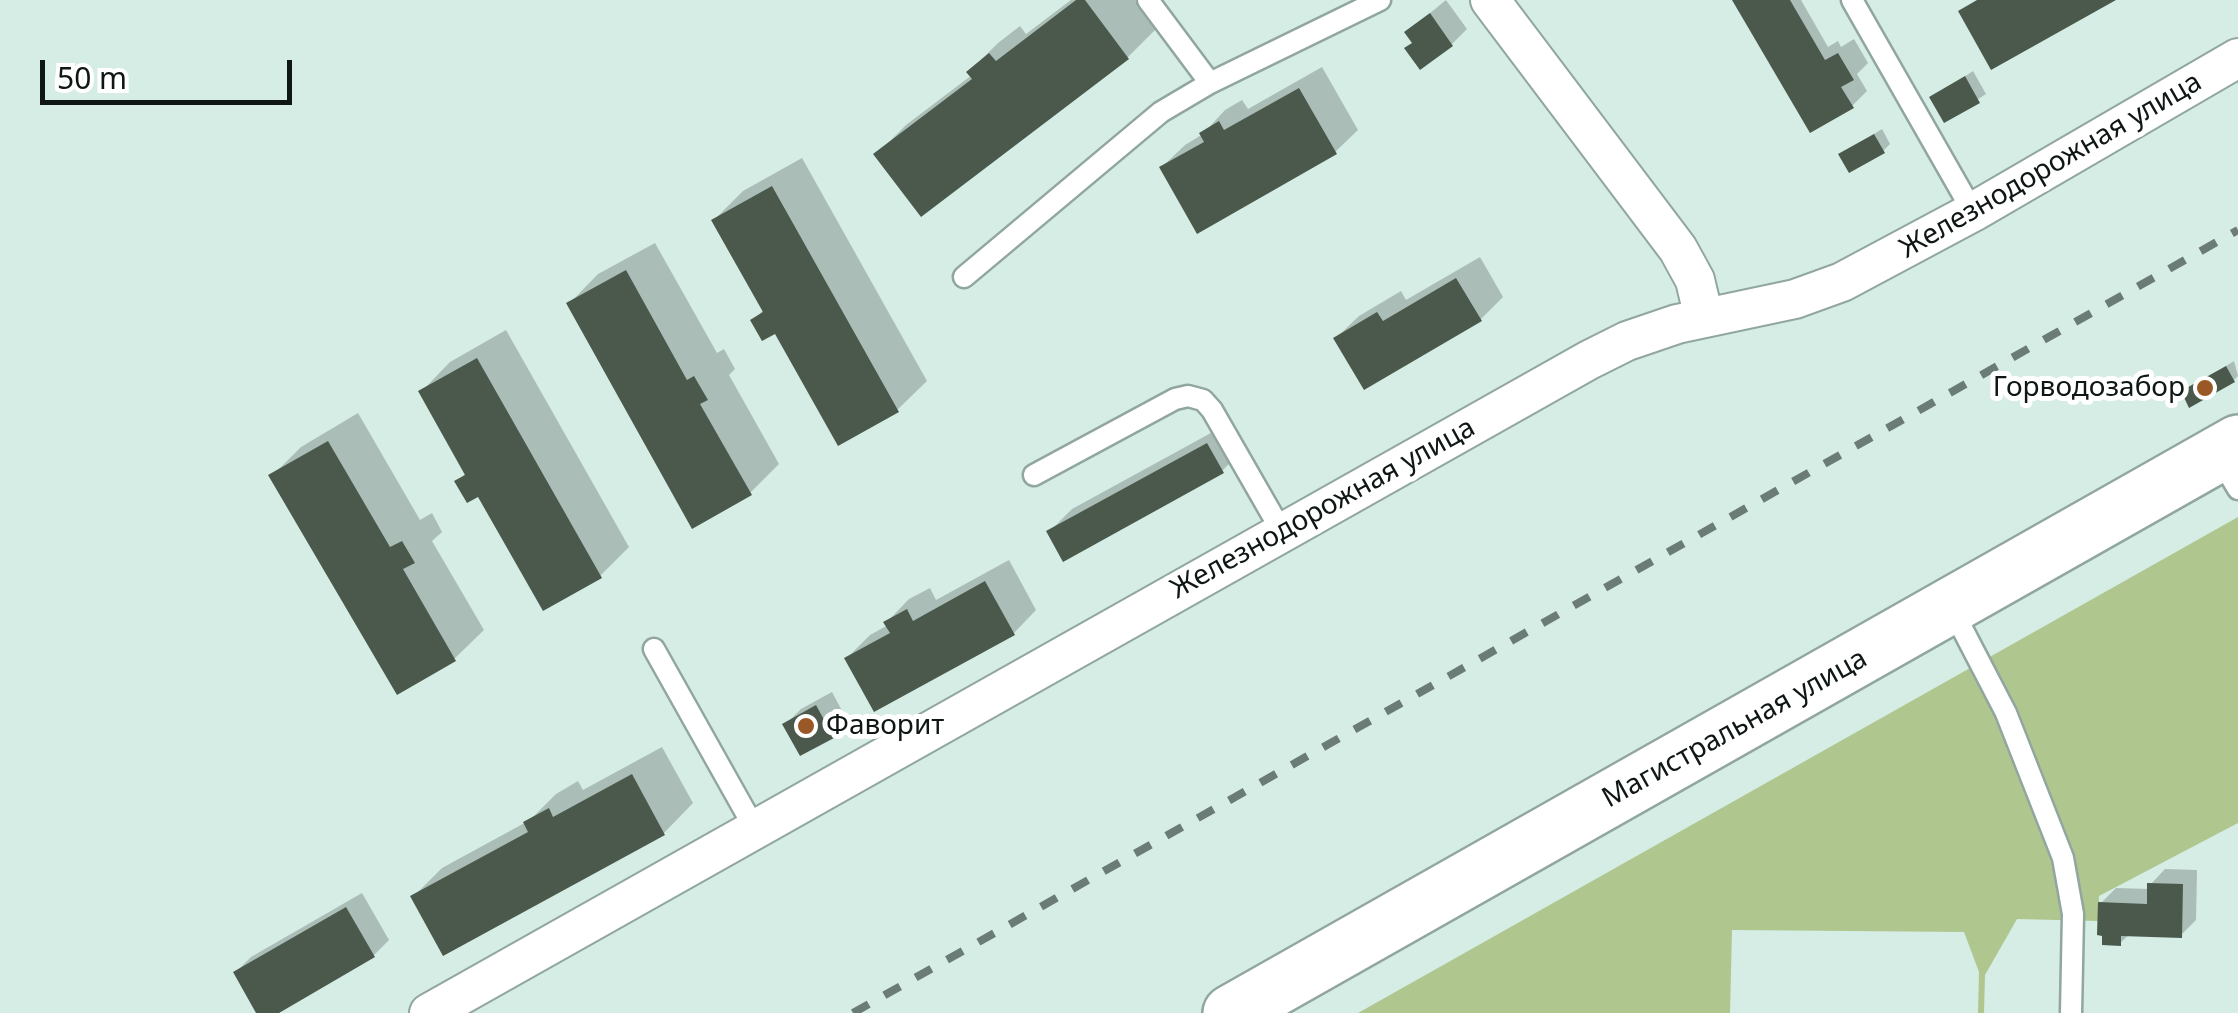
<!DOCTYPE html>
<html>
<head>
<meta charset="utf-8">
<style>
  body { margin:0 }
  #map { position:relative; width:2238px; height:1013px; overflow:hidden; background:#d5ede5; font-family:"Noto Sans",sans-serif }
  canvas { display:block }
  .scale { position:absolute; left:40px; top:60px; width:252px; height:45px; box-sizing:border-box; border:5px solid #0e1714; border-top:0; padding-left:12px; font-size:30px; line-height:35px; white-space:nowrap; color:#0e1714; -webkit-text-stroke:8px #fff; paint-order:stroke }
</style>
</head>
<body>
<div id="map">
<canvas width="2238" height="1013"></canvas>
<div class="scale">50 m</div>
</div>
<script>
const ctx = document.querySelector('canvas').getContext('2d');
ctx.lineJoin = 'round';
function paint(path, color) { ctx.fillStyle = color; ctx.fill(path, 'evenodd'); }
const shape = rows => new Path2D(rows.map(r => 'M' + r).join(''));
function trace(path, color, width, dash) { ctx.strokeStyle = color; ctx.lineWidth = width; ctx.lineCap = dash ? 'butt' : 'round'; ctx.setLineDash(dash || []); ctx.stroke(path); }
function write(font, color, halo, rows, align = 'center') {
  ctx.font = font + ' "Noto Sans",sans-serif'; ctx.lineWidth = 10; ctx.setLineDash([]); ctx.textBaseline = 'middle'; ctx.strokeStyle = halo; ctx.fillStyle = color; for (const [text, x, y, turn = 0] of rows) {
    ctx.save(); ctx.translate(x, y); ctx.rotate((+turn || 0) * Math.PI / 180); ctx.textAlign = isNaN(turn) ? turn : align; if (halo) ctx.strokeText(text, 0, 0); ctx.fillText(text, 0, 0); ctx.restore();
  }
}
paint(shape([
  [2238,517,2238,823,2099,896,2098,921,2017,919,1985,975,1984,1013,1978,1013,1979,972,1964,932,1732,930,1730,1013,1358,1013]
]), '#afc78f');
paint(shape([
  [1071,0,1135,0,1157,28,1128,57,921,213,877,154,906,125,972,75,969,72,998,43,1020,26,1026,34],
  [1446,0,1467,29,1452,44,1414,42,1407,32],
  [1735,0,1801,0,1828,47,1838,41,1841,47,1854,39,1868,63,1857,74,1867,91,1852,106],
  [1322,67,1358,130,1335,152,1162,167,1185,145,1203,134,1225,110,1242,100,1248,109],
  [1973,71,1986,94,1945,120,1932,98],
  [1882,129,1890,144,1883,151,1841,154],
  [802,158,927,381,897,410,776,330,754,320,764,309,714,220,743,191],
  [655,243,717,353,724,349,735,369,729,375,779,464,750,493,569,304,598,274],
  [1480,257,1503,297,1481,319,1336,338,1359,316,1401,291,1406,300],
  [506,330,629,547,600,576,458,481,467,472,421,392,450,362],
  [2234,361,2238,376,2234,380,2184,392],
  [358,413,420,520,432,513,442,532,432,541,484,630,454,659,272,476,301,447],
  [1231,422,1245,448,1222,471,1049,532,1072,509],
  [1009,560,1036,610,1014,633,847,658,870,635,888,625,887,622,909,599,930,588,936,600],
  [832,692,847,720,832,736,785,725,801,709],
  [662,747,693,803,664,833,444,953,413,897,442,868,530,820,556,794,578,781,583,790],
  [2165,869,2197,870,2196,920,2181,935,2130,934,2120,943,2101,903,2116,888,2150,889,2150,885],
  [362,893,389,940,374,955,274,1013,259,1013,236,972,251,957]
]), '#0003');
paint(shape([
  [1076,0,1085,0,1129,59,921,217,873,154,972,79,966,72,989,53,996,61],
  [1732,0,1790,0,1825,60,1838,53,1854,80,1841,87,1854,108,1810,133],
  [1977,0,2116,0,1991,70,1958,11],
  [1430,13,1453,46,1420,70,1404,48,1412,43,1404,32],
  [1965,76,1980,103,1944,123,1929,97],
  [1299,88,1337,154,1197,234,1159,167,1204,142,1199,133,1219,121,1224,130],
  [1874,134,1885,153,1849,173,1838,154],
  [772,186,899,412,838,446,775,334,762,341,750,320,763,312,711,220],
  [626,270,687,380,694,376,708,400,700,404,752,495,692,529,566,303],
  [1456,278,1482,321,1364,390,1333,338,1377,312,1383,321],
  [477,358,602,578,543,611,478,497,467,503,454,481,465,475,418,391],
  [2226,366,2235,382,2189,408,2181,391],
  [328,441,390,547,402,541,415,563,403,569,456,661,397,695,268,475],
  [1207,443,1224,473,1063,562,1046,531],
  [985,581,1015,635,874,712,844,658,890,633,883,622,907,609,913,621],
  [816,705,834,738,800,756,782,724],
  [632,774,665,835,443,956,410,896,528,832,523,822,549,808,553,817],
  [2147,883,2183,884,2182,938,2121,936,2121,946,2102,945,2102,936,2097,935,2098,902,2147,904],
  [346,907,375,957,279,1013,256,1013,233,972]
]), '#4a594c');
const lane = shape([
  [1148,0,1210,83],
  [1852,0,1973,212],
  [964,277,1161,112,1210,83,1380,0],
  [2219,457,2238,489],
  [1034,475,1175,399,1188,396,1203,400,1212,410,1282,532],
  [1952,609,2006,713,2063,858,2073,914,2071,1013],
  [654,649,755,829]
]);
const street = shape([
  [1490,0,1678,249,1695,280,1704,318],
  [429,1013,1589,360,1627,341,1677,324,1795,299,1842,282,1973,212,2238,58]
]);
const secondary = shape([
  [1231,1013,2238,443]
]);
trace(lane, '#90a69f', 25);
trace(street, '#90a69f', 42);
trace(secondary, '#90a69f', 60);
trace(lane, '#fff', 20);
trace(street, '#fff', 38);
trace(secondary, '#fff', 55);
trace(shape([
  [853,1013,2238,230]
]), '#6b7b75', 8, [18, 18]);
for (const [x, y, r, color] of [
  [2205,388,10,"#9a5826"],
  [806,726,10,"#9a5826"]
]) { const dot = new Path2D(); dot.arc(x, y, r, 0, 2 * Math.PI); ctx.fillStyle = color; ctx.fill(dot); trace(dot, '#fff', 4); }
write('28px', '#0e1714', '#fff', [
  ["Железнодорожная улица",2051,166,-30],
  ["Железнодорожная улица",1323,509,-29],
  ["Магистральная улица",1735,729,-29]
]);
write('28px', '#0e1714', '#fff', [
  ["Горводозабор",2185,388],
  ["Фаворит",826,726,"left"]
], 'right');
</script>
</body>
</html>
